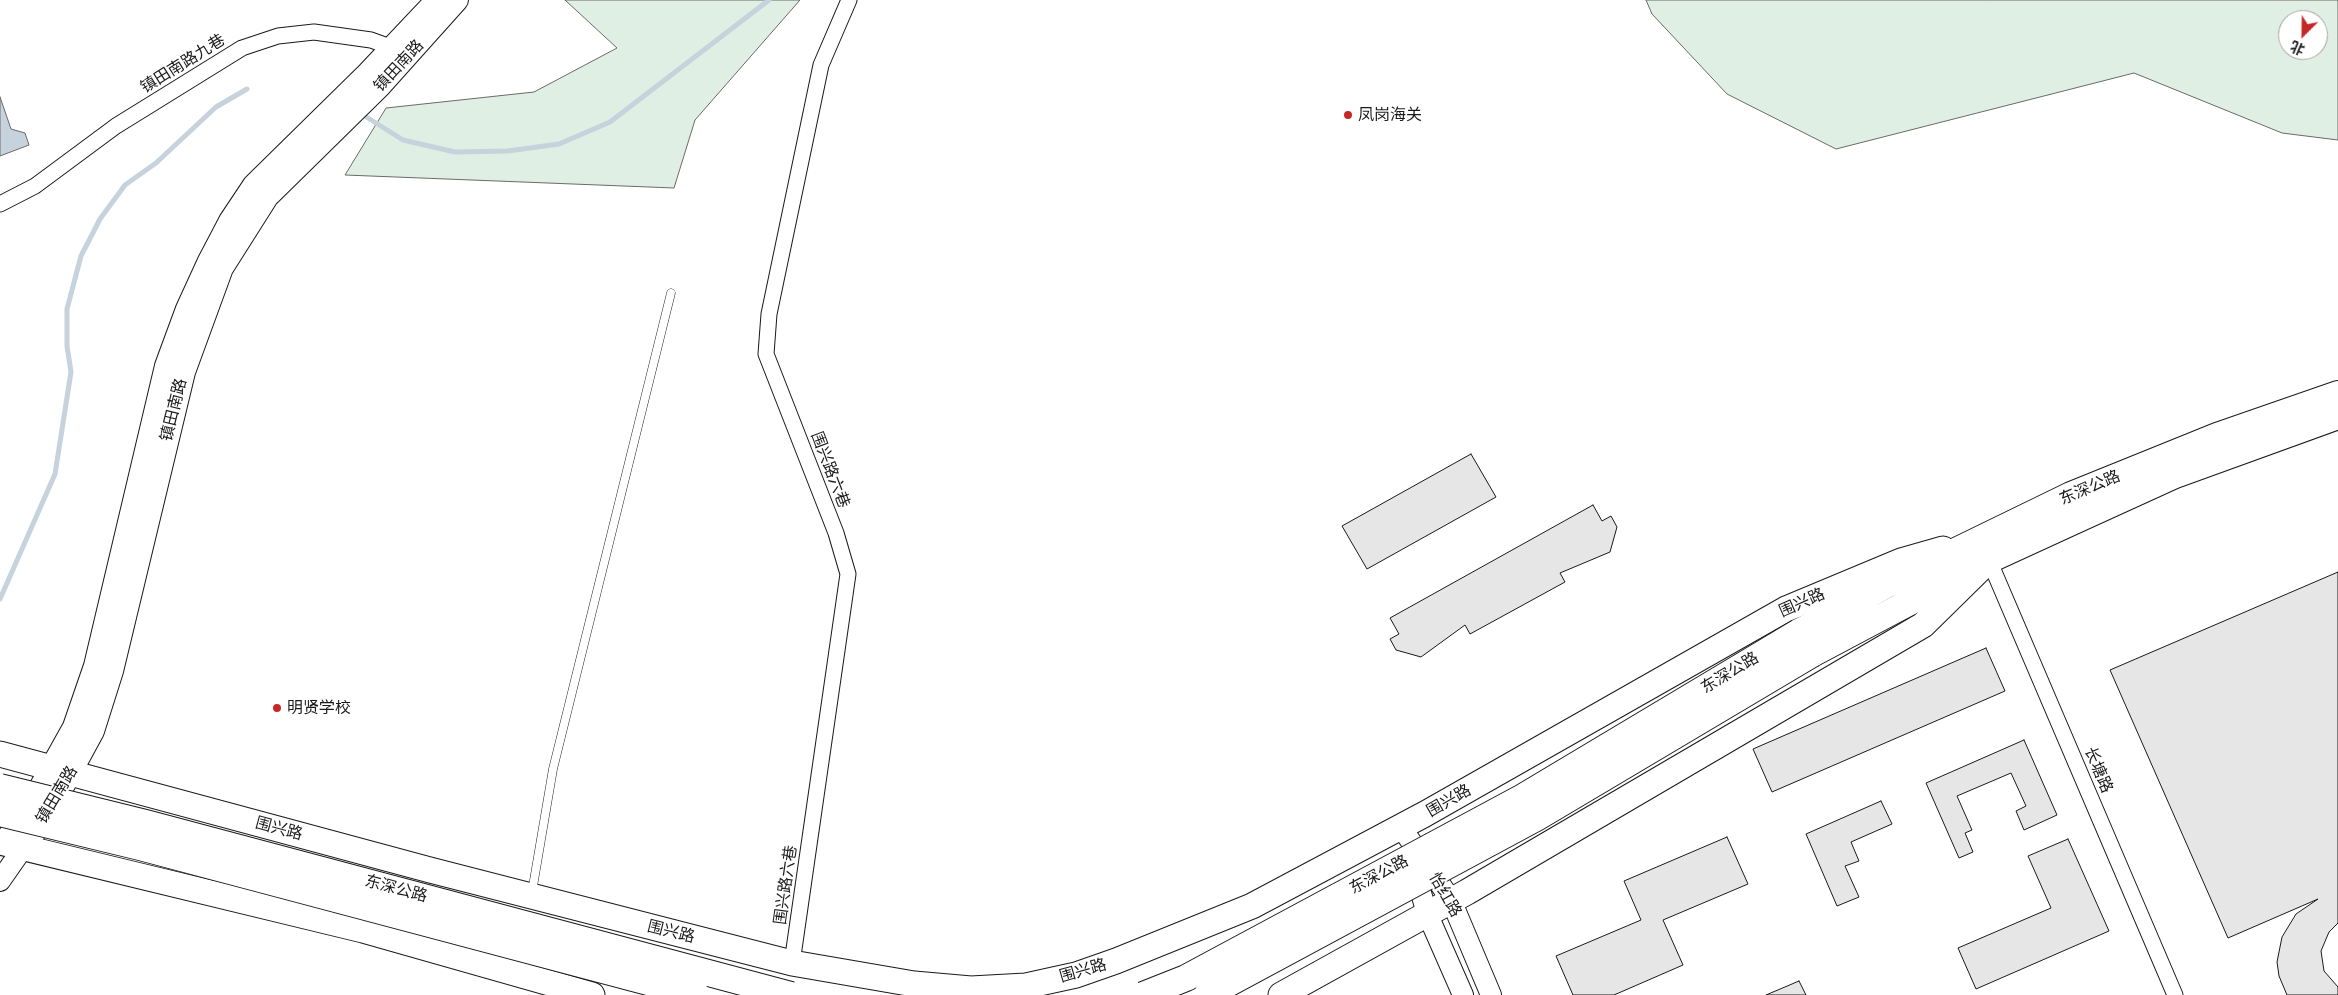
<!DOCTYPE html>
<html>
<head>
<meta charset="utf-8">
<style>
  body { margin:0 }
  #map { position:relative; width:2338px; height:995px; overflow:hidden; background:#fff; font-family:"IBM Plex Sans","Noto Sans SC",sans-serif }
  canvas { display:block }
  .north { position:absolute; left:2278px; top:10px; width:50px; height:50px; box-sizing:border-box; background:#fff; border:1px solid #a3a3a3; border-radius:50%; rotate:203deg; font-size:14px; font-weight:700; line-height:20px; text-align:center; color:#1a1a1a }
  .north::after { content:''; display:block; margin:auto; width:18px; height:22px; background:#c62828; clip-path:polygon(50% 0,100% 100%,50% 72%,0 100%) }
</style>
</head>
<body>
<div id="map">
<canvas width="2338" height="995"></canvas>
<div class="north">北</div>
</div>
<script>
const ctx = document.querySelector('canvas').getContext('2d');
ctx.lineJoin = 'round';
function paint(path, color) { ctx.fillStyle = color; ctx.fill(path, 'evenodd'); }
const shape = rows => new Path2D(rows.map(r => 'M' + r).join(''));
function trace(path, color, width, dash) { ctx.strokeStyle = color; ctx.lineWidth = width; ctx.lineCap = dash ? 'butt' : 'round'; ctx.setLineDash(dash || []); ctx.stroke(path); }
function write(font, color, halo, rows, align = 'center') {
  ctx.font = font + ' "IBM Plex Sans","Noto Sans SC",sans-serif'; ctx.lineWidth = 4; ctx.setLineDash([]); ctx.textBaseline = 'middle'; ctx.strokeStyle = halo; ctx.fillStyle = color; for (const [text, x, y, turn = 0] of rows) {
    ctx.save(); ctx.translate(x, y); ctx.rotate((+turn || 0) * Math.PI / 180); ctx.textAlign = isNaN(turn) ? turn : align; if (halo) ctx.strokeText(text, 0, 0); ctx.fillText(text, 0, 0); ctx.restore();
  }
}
const green = shape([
  [565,0,800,0,695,120,674,188,345,175,386,108,534,92,617,48,565,0],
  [1646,0,2338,0,2338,140,2282,133,2134,73,1836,149,1727,94,1652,14,1646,0],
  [2288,20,2318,20,2318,50,2288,50,2288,20]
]);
paint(green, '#e0efe3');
trace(green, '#6a6a6a', 1);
const water = shape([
  [0,97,11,129,25,133,29,145,0,156,0,97]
]);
paint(water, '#c6d2dc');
trace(water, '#6a6a6a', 1);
trace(shape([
  [360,113,403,140,455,152,508,151,559,144,610,122,769,0],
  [0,599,55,474,71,372,67,346,67,309,81,256,100,219,125,185,156,163,216,107,247,89]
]), '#c6d2dc', 5);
const building = shape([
  [1471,454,1496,497,1367,569,1342,526,1471,454],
  [1593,505,1602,521,1611,516,1617,527,1610,552,1560,573,1565,582,1470,634,1465,625,1421,657,1396,650,1390,639,1399,634,1390,618,1593,505],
  [2338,572,2338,923,2329,932,2321,951,2324,971,2338,987,2338,995,2287,995,2279,976,2277,962,2282,937,2296,914,2318,899,2228,938,2110,670,2338,572],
  [1986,648,2005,691,1772,792,1753,749,1986,648],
  [2024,740,2057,815,2024,830,2016,811,2026,806,2011,773,1957,796,1972,830,1965,833,1973,852,1959,858,1926,783,2024,740],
  [1881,801,1892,824,1851,842,1859,861,1845,866,1859,897,1837,906,1806,834,1881,801],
  [1727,837,1748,884,1663,920,1683,965,1614,995,1573,995,1556,956,1641,920,1624,881,1727,837],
  [2068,839,2109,931,1976,989,1958,948,2051,908,2028,856,2068,839],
  [1799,981,1806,995,1766,995,1799,981]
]);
paint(building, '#e6e6e6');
trace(building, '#1a1a1a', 1);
const service = shape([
  [532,892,553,769,671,293]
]);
const minor = shape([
  [0,204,35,186,116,126,242,48,278,36,314,32,371,40,393,48,399,53],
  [1989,560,2175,995],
  [792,963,848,574,836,533,766,354,769,314,821,65,849,0]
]);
const tertiary = shape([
  [1401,827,1451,900,1491,995],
  [1414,870,1427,913,1463,995],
  [0,881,23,848]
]);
const secondary = shape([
  [4,843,31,804,74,727,95,666,166,366,187,309,209,261,230,221,254,185,368,73,437,0],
  [23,848,49,812,93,731,112,671,184,372,222,268,267,197,379,87,457,0]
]);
const primary = shape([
  [0,754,430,870,792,963,914,984,971,989,1026,986,1076,975,1116,961,1252,906,1425,814,1786,609,1901,561,1943,549],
  [0,842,363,930,592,995],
  [1281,995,1467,892,1923,625,1981,568]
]);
const trunk = shape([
  [1799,632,1886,585,2071,495,2217,436,2338,394],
  [1812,654,1989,560,2074,521,2175,475,2338,416]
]);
trace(service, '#1a1a1a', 9);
trace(minor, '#1a1a1a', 17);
trace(tertiary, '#1a1a1a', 22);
trace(secondary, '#1a1a1a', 24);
trace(primary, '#1a1a1a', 27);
trace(trunk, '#1a1a1a', 28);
trace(service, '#fff', 8);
trace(minor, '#fff', 15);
trace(tertiary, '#fff', 20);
trace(secondary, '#fff', 22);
trace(primary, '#fff', 25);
trace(trunk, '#fff', 26);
const trunkBridge = shape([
  [0,787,146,823,791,995],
  [0,813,140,847,697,995],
  [1143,995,1186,978,1523,797,1799,632],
  [1207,995,1536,818,1812,654]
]);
trace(trunkBridge, '#1a1a1a', 28, []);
trace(trunkBridge, '#fff', 26);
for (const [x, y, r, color] of [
  [1348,115,5,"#c62828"],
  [277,708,5,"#c62828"]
]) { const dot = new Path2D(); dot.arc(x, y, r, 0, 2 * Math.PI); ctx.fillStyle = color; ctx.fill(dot); trace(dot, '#fff', 2); }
write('16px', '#1a1a1a', '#fff', [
  ["镇田南路九巷",183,64,-32],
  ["镇田南路",399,66,-47],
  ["镇田南路",174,410,-76],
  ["围兴路六巷",830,470,69],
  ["东深公路",2090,488,-23],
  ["围兴路",1802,603,-24],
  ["东深公路",1730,673,-31],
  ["长塘路",2098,770,67],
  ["镇田南路",57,795,-59],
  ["围兴路",1449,801,-30],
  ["围兴路",279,829,15],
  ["东深公路",1379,875,-28],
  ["围兴路六巷",786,885,-82],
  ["东深公路",396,889,15],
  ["怡红路",1445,895,60],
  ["围兴路",671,932,14],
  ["围兴路",1083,971,-16]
]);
write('16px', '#1a1a1a', '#fff', [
  ["凤岗海关",1358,115],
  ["明贤学校",287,708]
], 'left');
</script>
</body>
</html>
